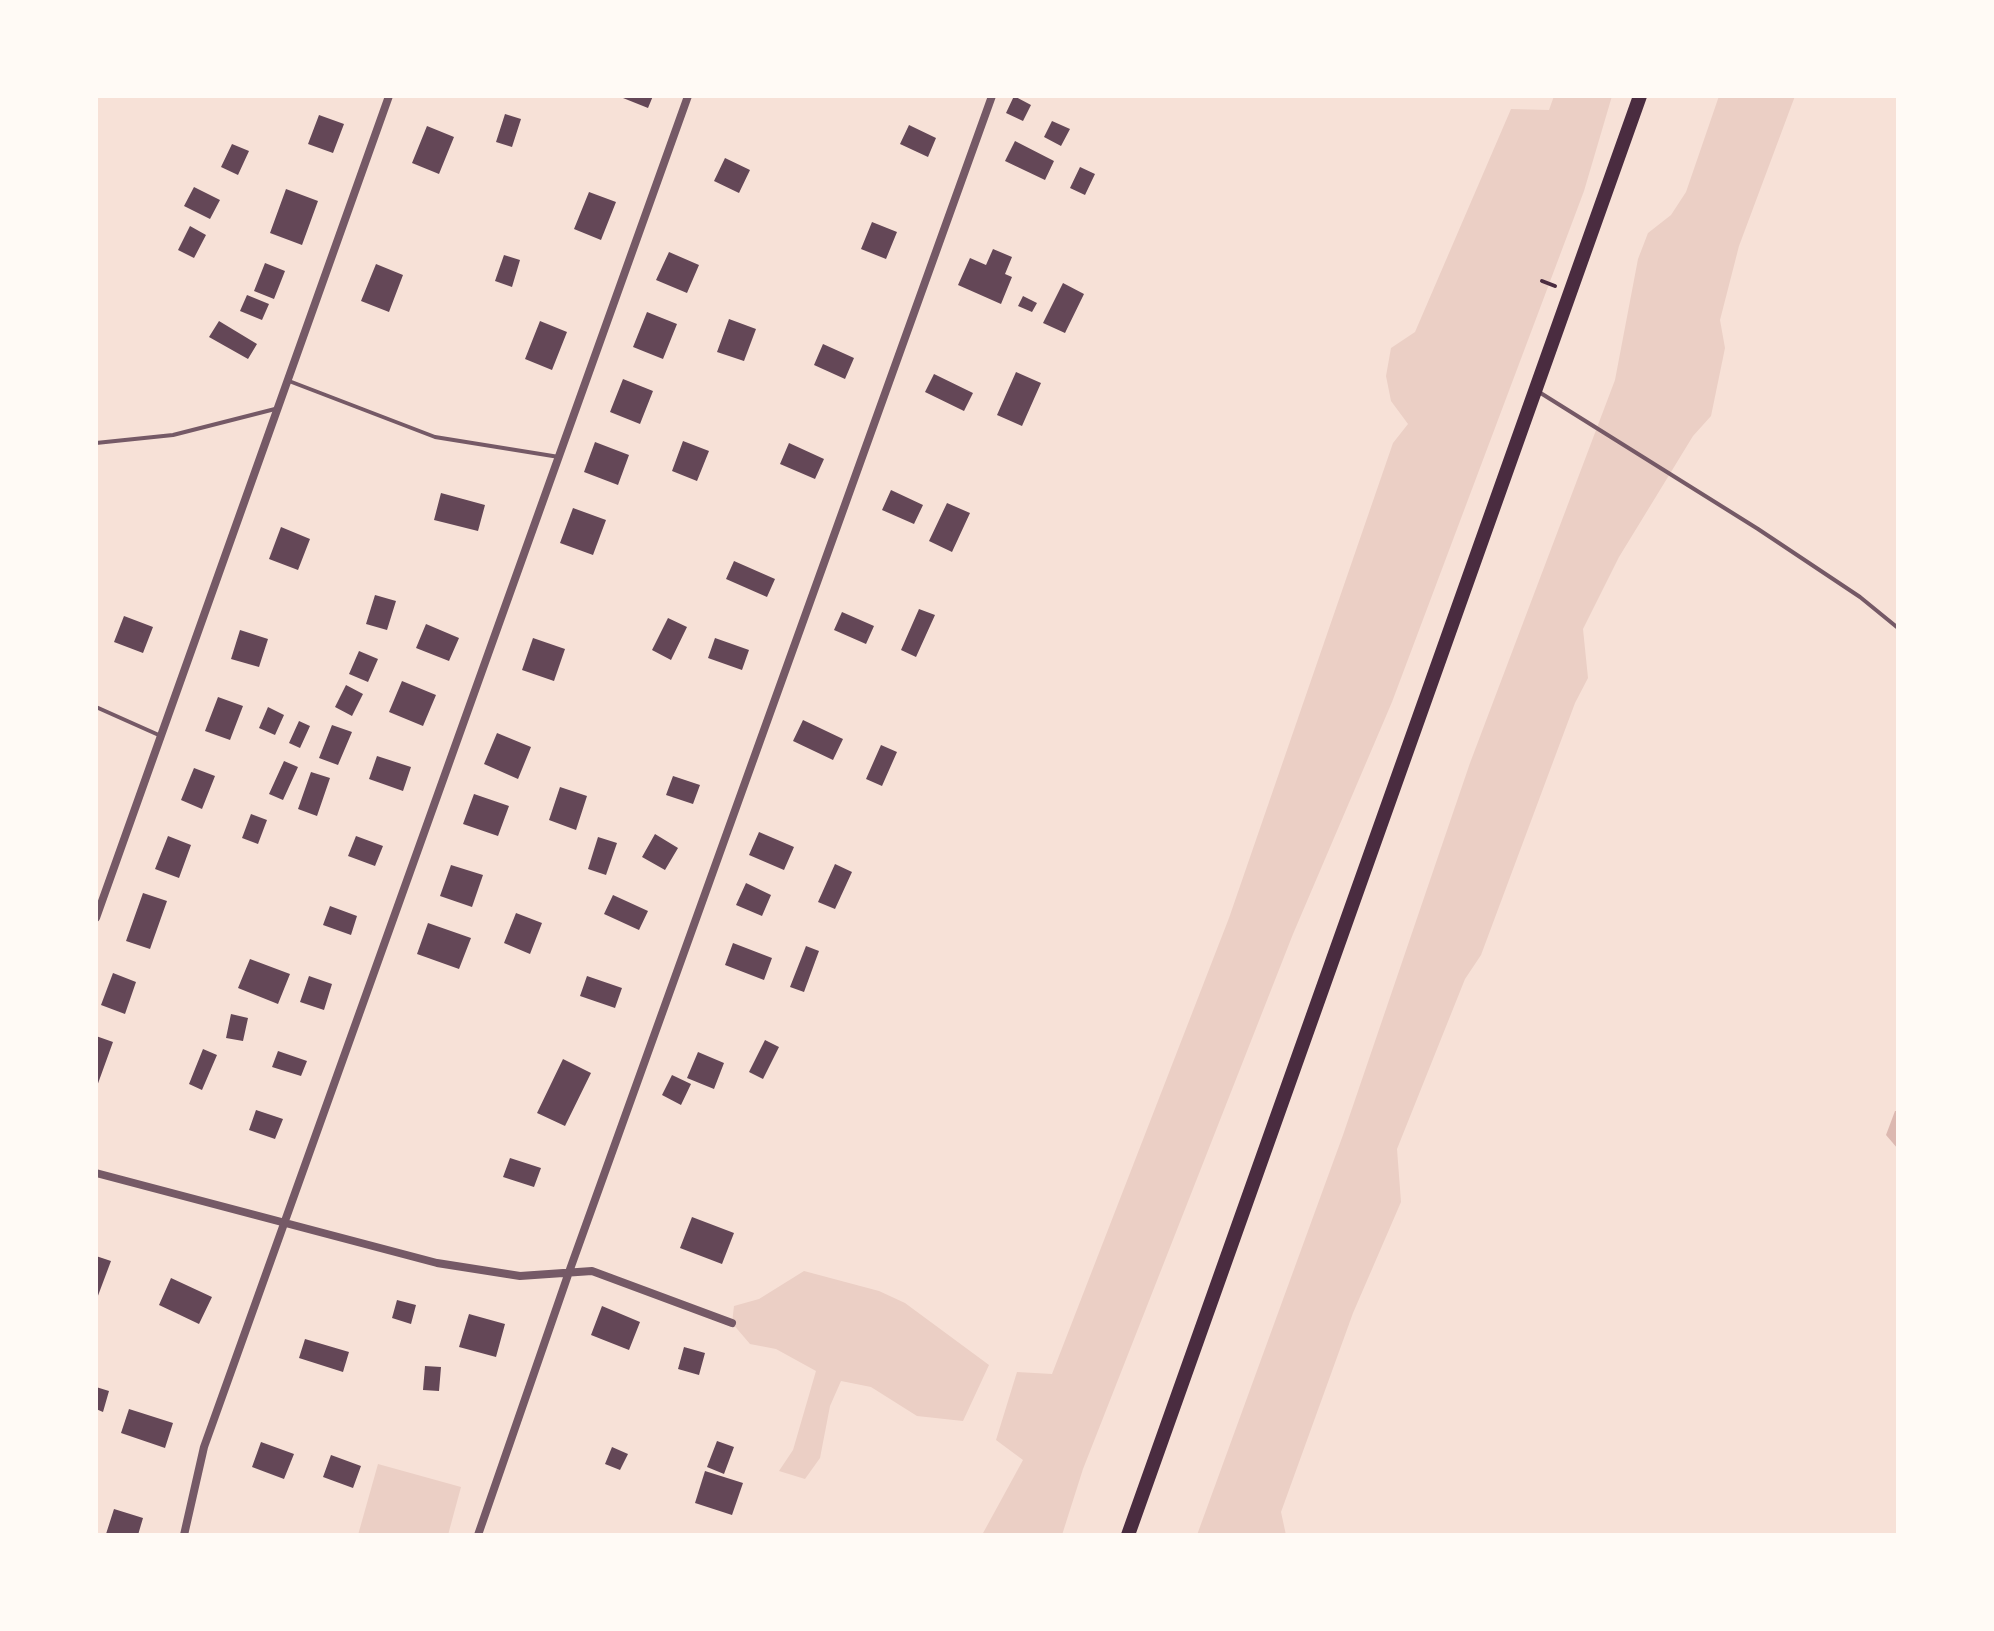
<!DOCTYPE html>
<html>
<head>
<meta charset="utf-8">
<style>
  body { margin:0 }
  #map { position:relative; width:1994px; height:1631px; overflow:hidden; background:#f7e1d7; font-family:"Fira Sans",sans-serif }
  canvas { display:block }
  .frame { position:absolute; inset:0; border:98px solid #fffaf5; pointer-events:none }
</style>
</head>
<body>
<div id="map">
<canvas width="1994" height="1631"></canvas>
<div class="frame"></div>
</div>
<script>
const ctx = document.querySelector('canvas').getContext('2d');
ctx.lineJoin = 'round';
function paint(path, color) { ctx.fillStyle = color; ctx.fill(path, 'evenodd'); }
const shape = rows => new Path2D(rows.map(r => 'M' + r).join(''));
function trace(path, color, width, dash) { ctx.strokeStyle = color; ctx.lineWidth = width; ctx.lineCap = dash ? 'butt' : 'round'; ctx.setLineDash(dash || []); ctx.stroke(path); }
paint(shape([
  [1554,96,1612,96,1584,191,1392,702,1293,934,1083,1469,1062,1535,982,1535,1023,1460,996,1440,1017,1372,1052,1374,1229,918,1393,443,1408,424,1391,401,1386,376,1391,348,1415,332,1511,109,1549,110],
  [1719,96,1795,96,1739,246,1720,320,1725,348,1711,416,1693,436,1619,557,1583,629,1588,678,1575,703,1481,955,1465,979,1397,1149,1401,1202,1353,1313,1281,1512,1286,1535,1197,1535,1343,1135,1470,763,1615,380,1638,259,1648,233,1671,215,1686,192],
  [804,1271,879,1291,905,1303,989,1365,963,1421,917,1416,871,1387,841,1381,830,1406,820,1458,805,1479,779,1471,793,1450,816,1371,776,1349,750,1344,732,1323,734,1306,759,1299],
  [378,1464,461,1487,448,1535,358,1535]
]), '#ebcfc5');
paint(shape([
  [1895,1111,1898,1111,1898,1149,1886,1135]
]), '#dcb8b0');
paint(shape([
  [618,96,653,96,648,108],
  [1014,96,1031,105,1023,121,1006,113],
  [505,114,521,119,512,147,496,142],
  [319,115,344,124,333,153,308,144],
  [1052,121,1070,129,1061,146,1044,137],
  [909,125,936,138,928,157,900,144],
  [427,126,454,137,439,174,412,163],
  [1015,141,1054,161,1045,180,1005,161],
  [232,144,249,151,238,175,221,167],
  [725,158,750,170,739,193,714,181],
  [1080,167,1095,174,1085,195,1070,188],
  [194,187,220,200,210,219,184,206],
  [286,189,318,201,302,245,270,233],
  [589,192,616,202,601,240,574,229],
  [872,222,897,232,886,259,861,249],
  [190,226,206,235,194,258,178,250],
  [993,249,1012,257,1005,274,1012,277,1001,304,958,285,970,258,986,265],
  [669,252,699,265,687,293,656,280],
  [504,255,520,260,512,287,495,281],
  [265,263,285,271,274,299,254,291],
  [376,264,403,275,389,312,361,301],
  [1063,283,1084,294,1065,333,1043,323],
  [247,295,269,304,262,320,240,311],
  [1023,296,1037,303,1032,312,1018,306],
  [647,312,677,324,663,359,633,347],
  [729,319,756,329,744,361,717,352],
  [219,321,257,344,248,359,209,337],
  [540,321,567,332,552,370,525,359],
  [823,344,854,358,845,379,814,365],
  [1016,372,1041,383,1022,426,997,415],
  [934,374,973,393,964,411,925,392],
  [623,379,653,391,640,424,610,412],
  [683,441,709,451,697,481,672,471],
  [595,442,629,455,618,485,584,472],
  [789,443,824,459,815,479,780,464],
  [891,490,923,505,914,524,882,510],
  [441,493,485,505,478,531,434,520],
  [947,503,970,513,952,552,929,541],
  [573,508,606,520,593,555,560,543],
  [281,527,310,539,298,570,269,559],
  [734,561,775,579,767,597,726,579],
  [375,595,396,601,387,630,366,624],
  [919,609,935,615,916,657,901,650],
  [842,612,874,626,866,644,834,630],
  [124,616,153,627,143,653,114,642],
  [668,618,687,627,671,660,652,650],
  [426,624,459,638,449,661,416,648],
  [240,630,268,639,259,667,231,659],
  [533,638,565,649,554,681,522,670],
  [715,638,749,650,742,670,708,658],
  [359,651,378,659,368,682,349,674],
  [402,681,436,695,423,726,389,712],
  [346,685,363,694,352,716,335,707],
  [218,697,243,706,230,740,205,731],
  [268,707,284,715,275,735,259,728],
  [803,720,843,739,833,760,793,741],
  [299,721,310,726,300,748,289,743],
  [332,725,352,732,338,765,319,758],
  [497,733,531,747,518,779,484,764],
  [881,745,897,752,882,786,866,779],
  [377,756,411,767,403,791,369,779],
  [284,761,298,767,283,800,269,794],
  [194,768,215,776,202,809,181,800],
  [311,772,330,778,317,816,298,809],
  [673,776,700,785,693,804,666,795],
  [560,787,587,796,576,830,549,820],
  [474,794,509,806,498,836,463,824],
  [251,814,267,820,258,844,242,838],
  [759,832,794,847,784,870,749,855],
  [655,834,678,848,665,870,642,857],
  [168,836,191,845,179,878,155,869],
  [356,836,383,846,375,866,348,856],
  [598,837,617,843,606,875,588,869],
  [835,864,852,872,835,909,818,902],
  [451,865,483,875,472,907,440,896],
  [746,883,771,895,762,916,736,905],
  [143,893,167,901,150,949,126,941],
  [613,895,648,911,639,930,604,914],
  [330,906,357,916,351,935,323,925],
  [516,913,542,923,530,954,504,943],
  [428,923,471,938,459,969,417,954],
  [733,943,772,958,764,980,725,965],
  [806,946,819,951,804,992,790,987],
  [250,959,290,974,278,1004,238,988],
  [113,973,136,982,125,1014,101,1005],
  [309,976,332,984,324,1010,300,1002],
  [587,976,622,988,615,1008,580,996],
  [231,1014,248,1018,243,1041,226,1038],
  [96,1036,113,1042,96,1089],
  [765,1040,779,1047,763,1079,749,1072],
  [203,1049,217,1055,202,1090,189,1084],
  [278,1051,307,1061,301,1076,272,1067],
  [698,1052,724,1063,714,1089,687,1078],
  [563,1059,591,1073,565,1126,537,1113],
  [672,1075,691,1084,681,1105,662,1095],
  [256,1110,283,1119,275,1139,249,1130],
  [510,1158,541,1168,534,1187,503,1177],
  [692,1217,734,1233,722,1264,680,1248],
  [96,1256,111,1261,96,1301],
  [171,1278,212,1297,199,1324,159,1305],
  [397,1300,416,1305,411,1324,392,1318],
  [602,1306,640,1322,629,1350,591,1335],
  [469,1314,505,1324,496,1357,459,1347],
  [305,1339,349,1352,343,1372,299,1358],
  [684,1347,705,1353,699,1375,678,1369],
  [425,1366,441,1367,439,1391,423,1390],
  [96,1387,109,1391,103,1412,96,1409],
  [129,1409,173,1423,165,1448,121,1433],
  [717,1441,734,1447,724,1474,707,1467],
  [261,1442,294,1454,284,1479,252,1467],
  [612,1447,628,1454,620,1470,605,1464],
  [331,1455,361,1466,353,1488,323,1477],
  [705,1471,743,1483,732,1515,695,1503],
  [114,1509,143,1518,138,1535,106,1534]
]), '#644757');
trace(shape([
  [1542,281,1555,286]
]), '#4a2c40', 4);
trace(shape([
  [289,381,435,437,559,457],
  [1539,392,1758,529,1860,597,1898,628],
  [96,443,173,435,275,409],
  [96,707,161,736]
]), '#755966', 4);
trace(shape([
  [96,918,389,96],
  [96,1173,437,1263,520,1276,592,1271,732,1323],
  [184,1535,204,1447,688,96],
  [478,1535,569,1272,992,96]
]), '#755966', 8);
trace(shape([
  [1128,1535,1640,96]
]), '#4a2c40', 14);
</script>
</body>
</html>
